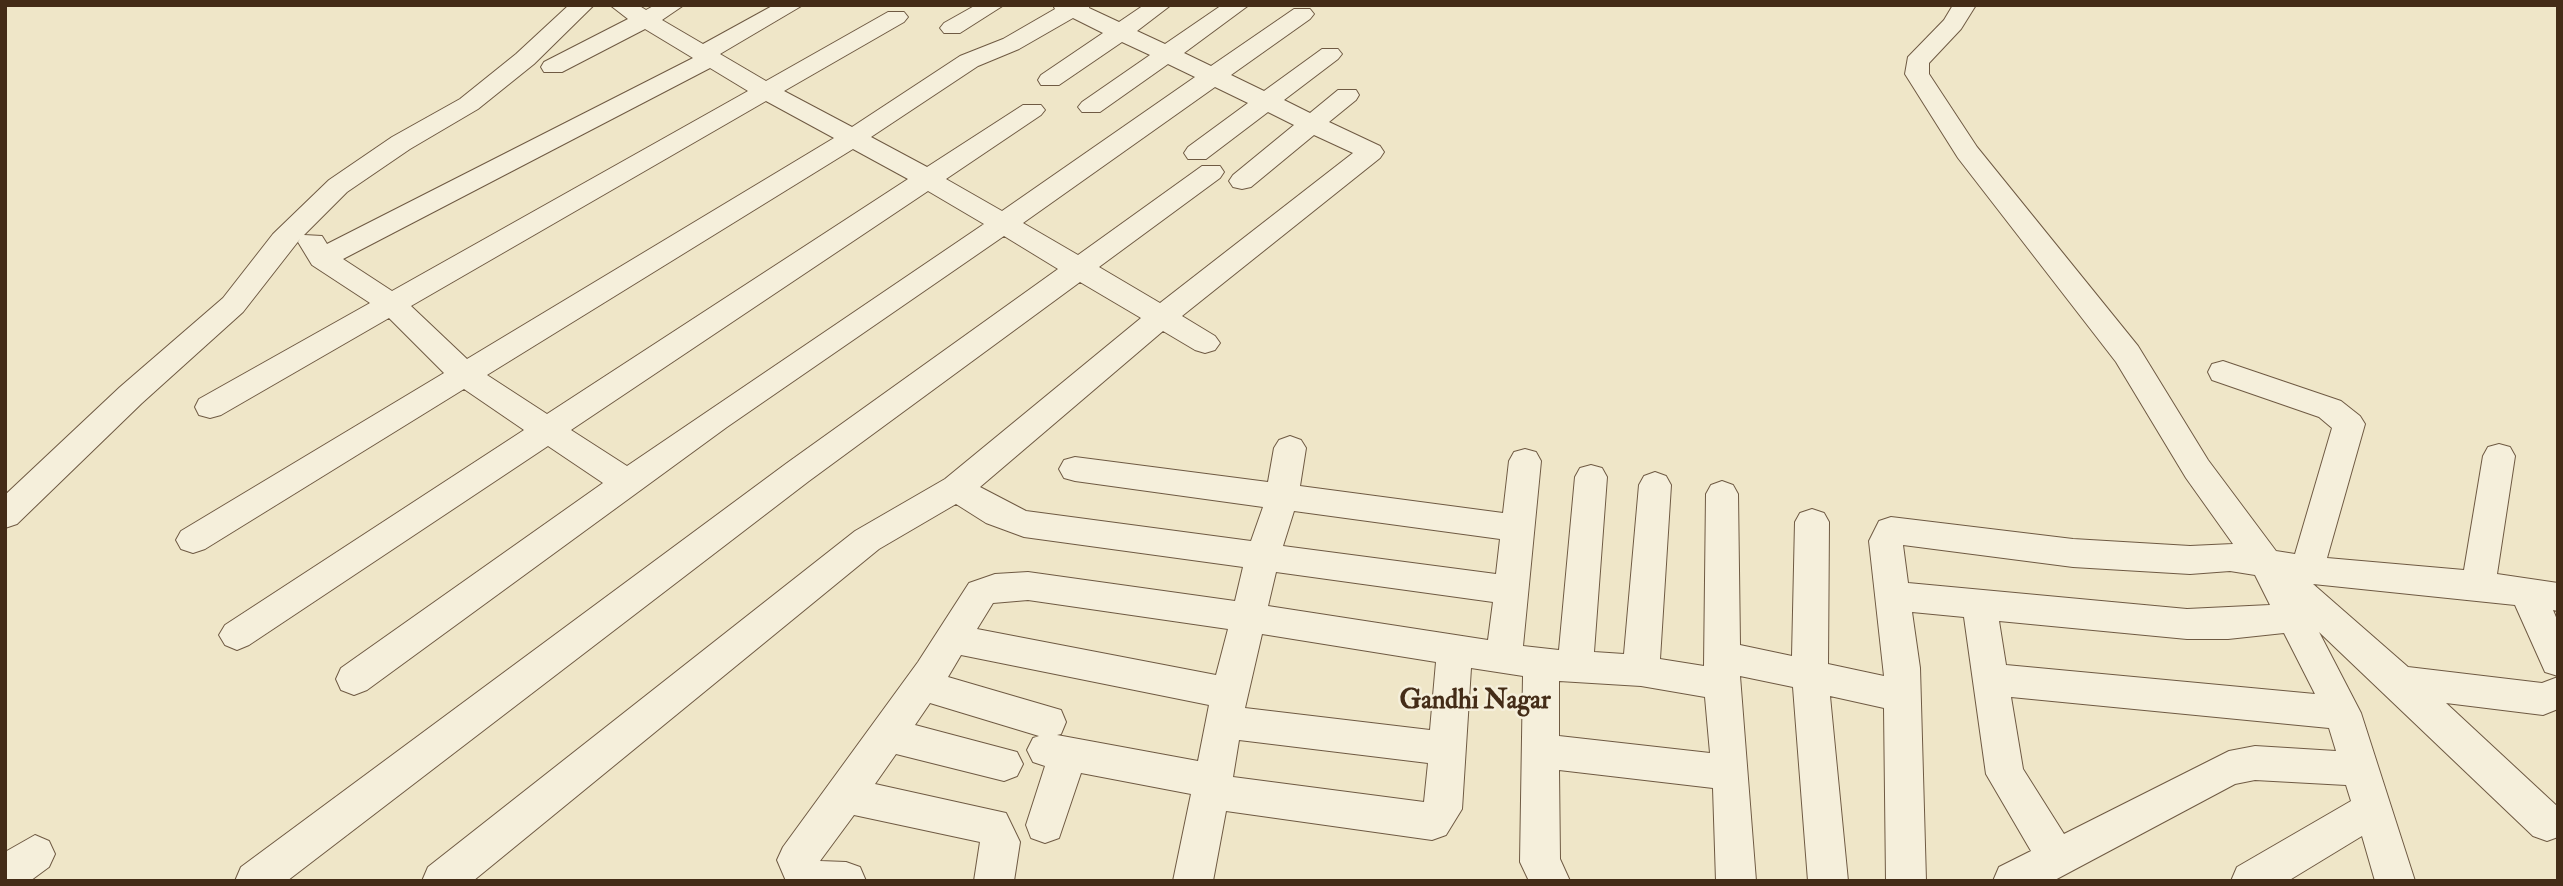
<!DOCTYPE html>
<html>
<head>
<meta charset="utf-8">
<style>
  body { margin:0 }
  #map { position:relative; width:2563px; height:886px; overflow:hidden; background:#efe6c8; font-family:"IM FELL Double Pica",serif }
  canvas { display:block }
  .frame { position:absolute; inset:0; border:7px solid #442c17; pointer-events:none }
</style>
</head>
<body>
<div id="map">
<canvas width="2563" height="886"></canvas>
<div class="frame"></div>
</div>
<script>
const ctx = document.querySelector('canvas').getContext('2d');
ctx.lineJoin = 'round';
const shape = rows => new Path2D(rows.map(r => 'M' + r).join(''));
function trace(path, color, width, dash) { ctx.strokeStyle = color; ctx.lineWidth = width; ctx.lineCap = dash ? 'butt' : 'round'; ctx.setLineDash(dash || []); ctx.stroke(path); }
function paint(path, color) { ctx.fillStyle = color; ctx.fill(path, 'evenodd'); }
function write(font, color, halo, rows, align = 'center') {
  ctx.font = font + ' "IM FELL Double Pica",serif'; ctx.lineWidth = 5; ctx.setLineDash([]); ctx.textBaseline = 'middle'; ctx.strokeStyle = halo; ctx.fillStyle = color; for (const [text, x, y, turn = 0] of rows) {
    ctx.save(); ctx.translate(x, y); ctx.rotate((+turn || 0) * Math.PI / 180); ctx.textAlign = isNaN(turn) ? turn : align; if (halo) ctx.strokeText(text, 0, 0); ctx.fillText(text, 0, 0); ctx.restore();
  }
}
const minor = shape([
  [569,5,594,5,534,64,478,109,410,149,347,192,304,235,322,236,327,244,693,58,645,29,562,72,544,72,541,67,544,62,628,19,610,5,638,5,646,10,655,5,684,5,662,20,703,44,774,5,803,5,720,54,766,81,888,12,904,12,908,17,904,22,784,91,852,127,960,56,1003,39,1055,9,1053,5,1090,5,1089,8,1119,22,1144,5,1171,5,1137,31,1165,44,1222,5,1249,5,1184,53,1211,66,1294,9,1310,9,1314,14,1310,19,1231,75,1264,91,1322,49,1338,49,1342,54,1338,59,1284,100,1310,113,1338,90,1356,90,1359,95,1356,100,1329,122,1380,146,1384,152,1380,158,1182,316,1215,336,1220,343,1215,350,1205,353,1195,350,1163,331,980,487,1026,511,1251,541,1263,507,1075,481,1064,478,1059,469,1064,460,1075,457,1268,482,1274,448,1279,440,1290,436,1301,440,1306,448,1300,486,1503,513,1509,461,1514,452,1525,449,1536,452,1541,461,1523,646,1559,650,1575,477,1580,468,1591,465,1602,468,1607,477,1594,652,1624,654,1639,485,1644,476,1655,472,1666,476,1671,485,1660,659,1704,666,1706,494,1711,485,1722,481,1733,485,1738,494,1740,645,1792,656,1795,522,1800,513,1812,509,1824,513,1829,522,1828,664,1884,676,1869,541,1879,521,1891,517,2073,539,2190,546,2233,544,2186,478,2116,362,1958,158,1905,74,1908,57,1944,20,1953,5,1976,5,1961,29,1929,63,1929,74,1977,147,2138,346,2208,460,2276,551,2295,554,2332,428,2319,417,2212,380,2208,372,2212,364,2223,361,2341,401,2360,416,2365,424,2327,558,2464,570,2483,456,2488,447,2499,444,2510,447,2515,456,2497,574,2558,583,2558,611,2553,610,2558,622,2558,676,2545,672,2515,605,2313,584,2408,667,2542,683,2558,677,2558,709,2543,715,2446,703,2558,807,2558,837,2547,841,2533,836,2319,632,2361,713,2415,881,2375,881,2362,836,2288,881,2231,881,2237,867,2351,801,2346,785,2255,780,2235,784,2053,881,1993,881,1999,867,2031,851,1986,774,1964,617,1912,612,1920,668,1926,881,1886,881,1884,708,1830,696,1848,881,1808,881,1793,687,1740,676,1756,881,1716,881,1713,788,1559,770,1560,859,1570,881,1529,881,1520,862,1523,676,1471,668,1462,809,1446,835,1432,840,1226,811,1213,881,1173,881,1191,794,1081,773,1059,838,1045,843,1031,838,1026,825,1045,766,1033,762,1027,750,1033,738,1039,736,930,703,915,725,1017,752,1023,764,1017,776,1004,781,896,754,875,784,1006,813,1020,842,1014,881,974,881,980,842,854,815,820,861,846,862,860,867,866,881,786,881,777,860,783,847,918,662,969,583,995,574,1028,572,1235,601,1243,567,1024,537,986,523,956,504,879,549,473,881,422,881,428,867,855,531,945,479,1141,318,1080,282,809,481,287,881,235,881,241,867,787,463,1058,269,1004,236,727,427,367,690,354,695,341,690,336,679,341,668,603,483,548,446,249,645,237,650,225,645,219,635,225,625,524,430,464,389,205,549,193,553,181,549,176,540,181,531,444,373,389,318,221,415,210,418,199,415,195,407,199,399,370,303,312,265,298,242,300,239,243,312,142,403,17,524,5,528,5,495,120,387,223,298,273,234,329,180,392,137,460,99,516,54,569,5],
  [1073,18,1103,33,1041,75,1038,80,1041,85,1059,85,1122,42,1150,55,1082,102,1078,107,1082,112,1100,112,1168,64,1195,77,1002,211,946,179,1041,115,1045,110,1041,105,1023,105,927,167,871,137,978,66,1019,49,1073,18],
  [710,68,748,91,392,291,343,259,710,68],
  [1215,87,1248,103,1188,147,1184,153,1188,159,1206,159,1268,112,1294,125,1233,175,1229,181,1233,187,1242,189,1251,187,1314,135,1353,153,1160,303,1099,267,1220,178,1224,172,1220,166,1202,166,1078,255,1023,223,1215,87],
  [766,101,834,138,467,359,411,306,766,101],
  [853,149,908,179,547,414,487,375,853,149],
  [928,191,984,224,627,466,571,430,928,191],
  [1294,511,1500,539,1496,574,1283,546,1294,511],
  [1903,545,2073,567,2190,574,2230,571,2255,575,2270,605,2187,609,1908,583,1903,545],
  [1276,572,1493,602,1488,640,1268,606,1276,572],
  [1028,600,1228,629,1216,675,977,629,993,603,1028,600],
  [1999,621,2187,639,2228,639,2284,633,2315,694,2006,665,1999,621],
  [1262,634,1436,662,1430,730,1245,708,1262,634],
  [961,655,1209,705,1198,761,1057,735,1061,734,1066,722,1061,710,948,677,961,655],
  [1559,681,1641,686,1705,697,1710,753,1559,736,1559,681],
  [2011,697,2329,728,2336,751,2255,746,2229,751,2064,834,2023,769,2011,697],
  [1239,740,1428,763,1424,802,1233,777,1239,740],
  [976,5,1004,5,960,33,944,33,940,28,944,23,976,5],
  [35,835,49,841,55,854,49,867,30,881,5,881,5,852,35,835]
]);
trace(minor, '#6f5a43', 2);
paint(minor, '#f5efdb');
write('bold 26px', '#442c17', '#f5efdb', [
  ["Gandhi Nagar",1475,702]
]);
</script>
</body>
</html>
